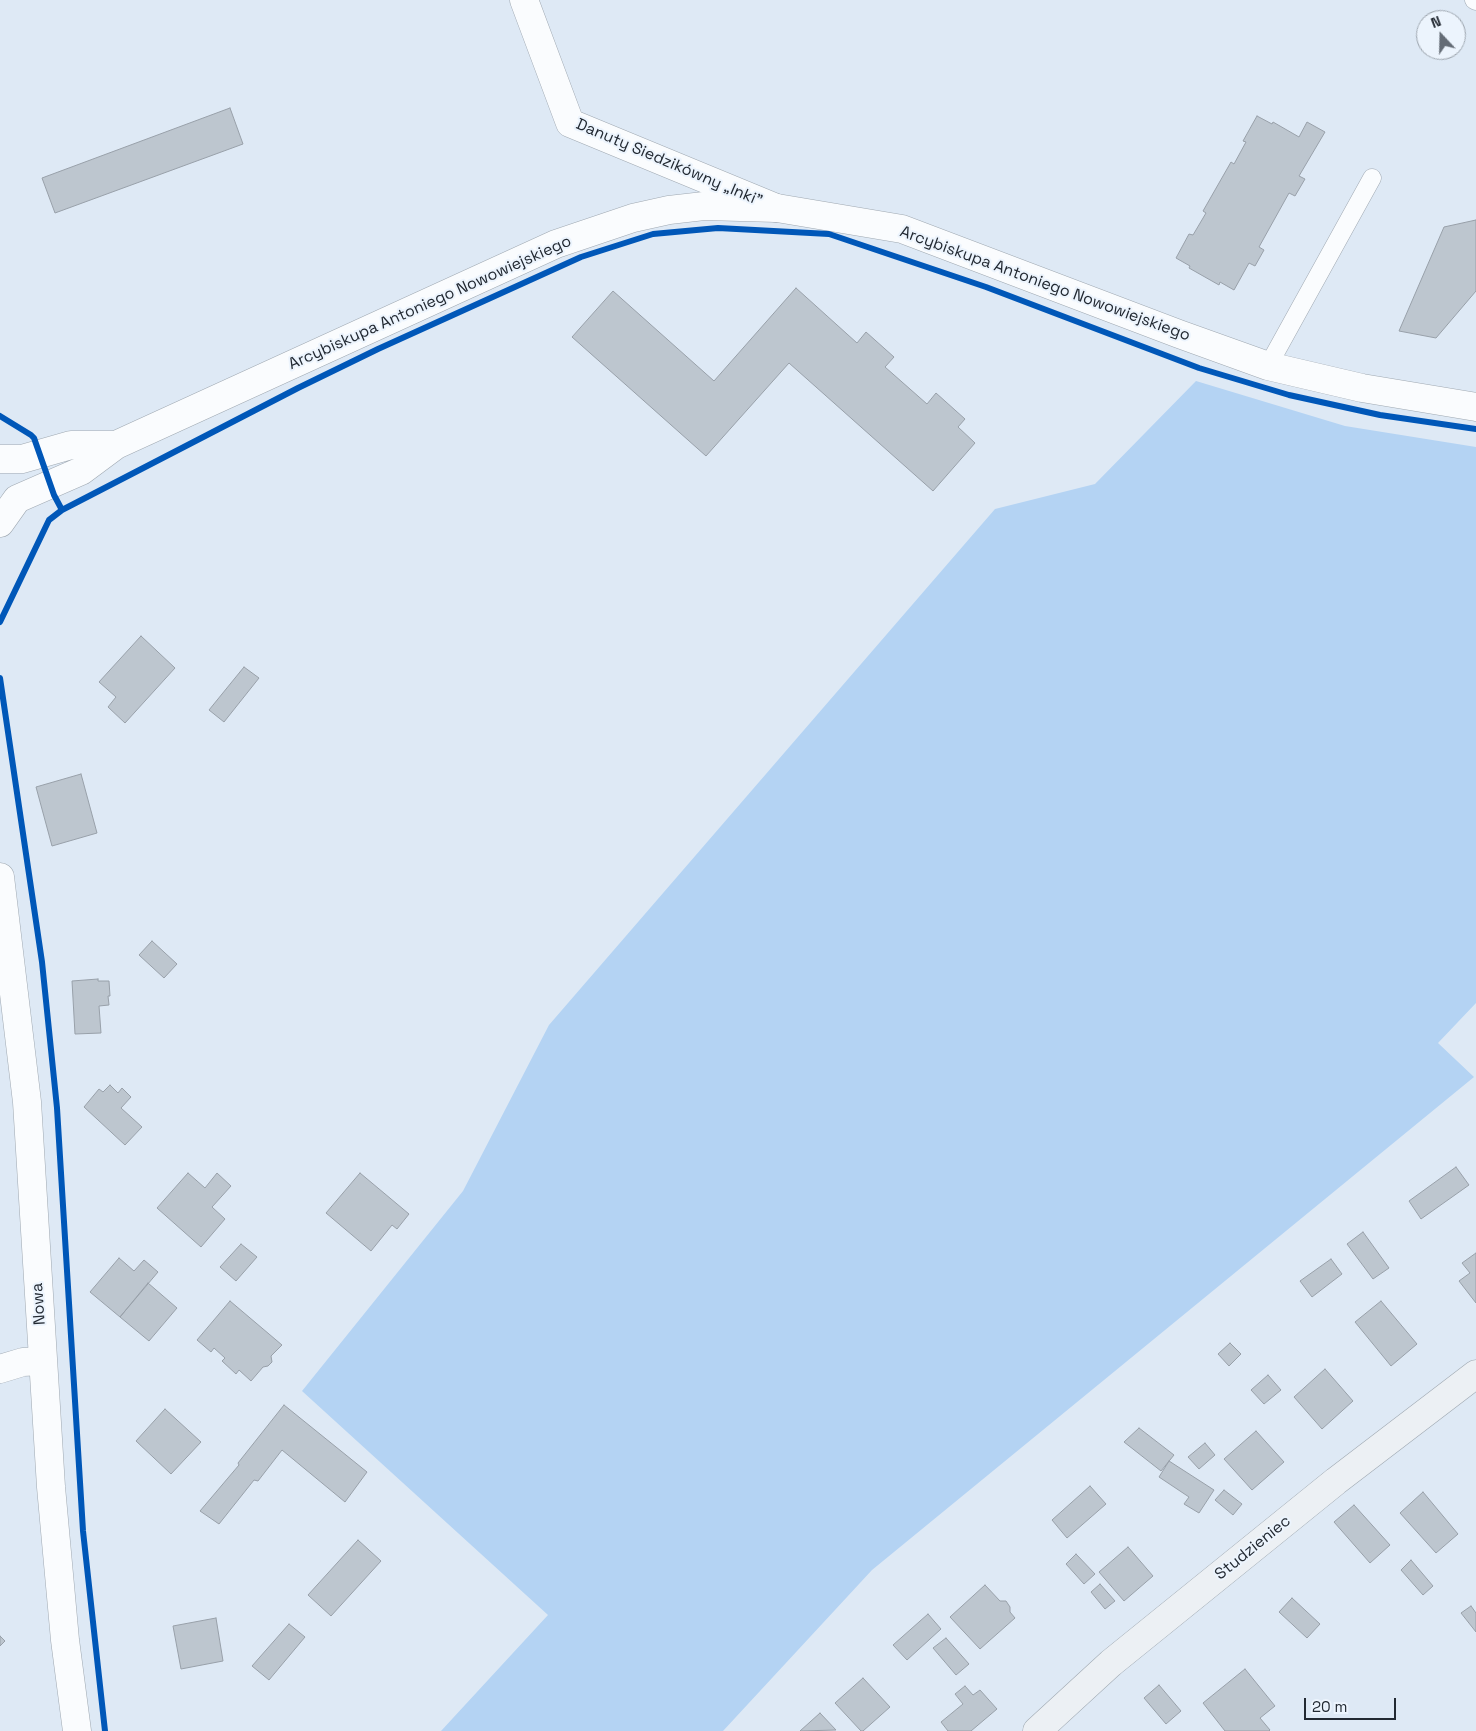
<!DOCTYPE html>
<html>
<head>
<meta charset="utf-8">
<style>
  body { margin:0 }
  #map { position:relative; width:1476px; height:1731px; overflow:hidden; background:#dee9f5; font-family:"Space Grotesk",sans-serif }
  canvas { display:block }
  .north { position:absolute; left:1416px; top:10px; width:50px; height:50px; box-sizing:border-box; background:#ecf4fd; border:1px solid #9ba3ac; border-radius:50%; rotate:339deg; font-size:14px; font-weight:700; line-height:20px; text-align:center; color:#222932 }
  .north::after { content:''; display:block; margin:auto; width:18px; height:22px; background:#646c76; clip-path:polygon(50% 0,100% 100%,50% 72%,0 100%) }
  .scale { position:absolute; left:1304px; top:1698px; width:92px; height:22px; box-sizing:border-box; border:2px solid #222932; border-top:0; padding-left:6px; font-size:15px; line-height:18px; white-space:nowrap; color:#222932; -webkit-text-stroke:4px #ecf4fd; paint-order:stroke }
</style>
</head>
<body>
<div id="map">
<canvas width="1476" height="1731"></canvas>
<div class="north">N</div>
<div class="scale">20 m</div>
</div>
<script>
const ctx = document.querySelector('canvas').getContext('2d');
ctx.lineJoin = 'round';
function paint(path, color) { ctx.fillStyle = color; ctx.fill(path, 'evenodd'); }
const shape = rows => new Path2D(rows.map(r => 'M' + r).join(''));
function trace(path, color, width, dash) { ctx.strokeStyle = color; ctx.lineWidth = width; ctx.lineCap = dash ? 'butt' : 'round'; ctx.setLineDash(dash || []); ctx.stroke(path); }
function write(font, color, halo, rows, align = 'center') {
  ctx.font = font + ' "Space Grotesk",sans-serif'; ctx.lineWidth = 4; ctx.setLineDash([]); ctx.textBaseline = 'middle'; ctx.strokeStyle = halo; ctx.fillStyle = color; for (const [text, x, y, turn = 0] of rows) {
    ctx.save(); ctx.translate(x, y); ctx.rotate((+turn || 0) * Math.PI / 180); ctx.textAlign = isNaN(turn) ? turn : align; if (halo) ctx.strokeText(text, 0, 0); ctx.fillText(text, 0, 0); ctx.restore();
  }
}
paint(shape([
  [1196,381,1345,426,1476,447,1476,1003,1438,1043,1474,1077,872,1570,723,1731,441,1731,548,1615,302,1391,463,1191,549,1025,995,509,1095,484]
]), '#b4d3f3');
const building = shape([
  [230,108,243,144,55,213,42,178,230,108],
  [1257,116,1272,124,1273,122,1299,137,1307,122,1325,132,1299,176,1305,179,1295,196,1289,193,1259,247,1264,250,1255,266,1249,263,1234,290,1220,282,1219,285,1189,268,1190,266,1176,258,1189,234,1193,235,1206,213,1203,211,1231,162,1234,164,1246,142,1243,141,1257,116],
  [1476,220,1476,291,1436,338,1399,331,1444,227,1476,220],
  [796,288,857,343,866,332,894,357,885,367,927,404,936,393,965,419,958,427,975,443,933,491,789,363,706,456,572,337,613,291,714,381,796,288],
  [141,636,175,668,125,723,108,707,116,697,99,682,141,636],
  [244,667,259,678,224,722,209,710,244,667],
  [81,774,97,833,52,846,36,787,81,774],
  [152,941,177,964,164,978,139,955,152,941],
  [98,979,98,981,109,981,110,996,108,996,109,1005,99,1006,101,1033,75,1034,72,981,98,979],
  [110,1085,118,1093,122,1088,131,1097,121,1108,142,1127,125,1145,84,1107,99,1089,103,1092,110,1085],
  [1456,1167,1469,1185,1421,1219,1409,1201,1456,1167],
  [188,1173,205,1188,217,1173,231,1186,212,1207,225,1219,201,1247,157,1208,188,1173],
  [360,1173,409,1214,397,1229,392,1225,371,1251,326,1213,360,1173],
  [1363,1232,1389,1268,1373,1279,1347,1244,1363,1232],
  [241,1244,257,1257,236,1281,220,1267,241,1244],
  [1476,1253,1476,1303,1459,1281,1470,1273,1462,1263,1476,1253],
  [119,1258,134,1271,144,1260,158,1272,120,1317,90,1292,119,1258],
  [1331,1259,1342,1274,1312,1297,1300,1281,1331,1259],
  [148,1283,177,1308,149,1341,120,1317,148,1283],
  [230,1301,282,1345,271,1356,272,1362,268,1366,263,1367,251,1381,239,1370,236,1374,222,1361,225,1358,214,1348,211,1352,197,1340,230,1301],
  [1381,1301,1417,1344,1391,1366,1355,1322,1381,1301],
  [1230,1343,1241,1354,1229,1366,1218,1354,1230,1343],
  [1325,1369,1353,1401,1322,1429,1294,1397,1325,1369],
  [1268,1375,1281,1390,1264,1404,1251,1390,1268,1375],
  [284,1405,367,1472,345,1502,282,1450,258,1481,254,1480,219,1524,200,1511,239,1465,238,1463,284,1405],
  [165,1409,201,1442,171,1474,136,1441,165,1409],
  [1139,1428,1174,1455,1161,1471,1124,1442,1139,1428],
  [1256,1431,1284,1462,1252,1490,1224,1459,1256,1431],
  [1205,1443,1215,1455,1199,1469,1188,1457,1205,1443],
  [1169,1461,1214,1490,1199,1513,1184,1504,1189,1497,1159,1477,1169,1461],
  [1090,1486,1106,1504,1067,1538,1052,1520,1090,1486],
  [1224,1490,1242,1504,1233,1515,1215,1500,1224,1490],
  [1423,1492,1458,1534,1436,1553,1400,1513,1423,1492],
  [1354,1505,1390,1545,1370,1563,1334,1522,1354,1505],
  [358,1540,381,1561,331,1616,308,1595,358,1540],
  [1128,1547,1153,1576,1124,1601,1099,1572,1128,1547],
  [1076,1554,1095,1574,1084,1584,1066,1564,1076,1554],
  [1411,1560,1433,1586,1423,1595,1401,1570,1411,1560],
  [1100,1584,1115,1601,1105,1609,1091,1592,1100,1584],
  [985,1585,1000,1601,1006,1601,1010,1607,1010,1612,1015,1618,980,1649,950,1617,985,1585],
  [1292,1598,1320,1624,1307,1638,1279,1612,1292,1598],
  [1471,1606,1476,1613,1476,1632,1461,1613,1471,1606],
  [928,1614,941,1629,907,1660,893,1645,928,1614],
  [216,1618,223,1661,181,1669,173,1626,216,1618],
  [289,1624,305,1637,269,1680,252,1666,289,1624],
  [0,1636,5,1641,0,1646,0,1636],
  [946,1638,969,1664,956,1675,933,1648,946,1638],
  [1245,1669,1275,1706,1260,1718,1270,1730,1269,1731,1225,1731,1203,1703,1245,1669],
  [863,1678,890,1707,863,1731,861,1731,835,1703,863,1678],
  [1159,1685,1181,1711,1166,1724,1144,1698,1159,1685],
  [965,1686,973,1695,980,1690,997,1709,971,1731,948,1731,941,1722,963,1704,955,1694,965,1686],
  [820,1713,836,1730,800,1731,820,1713]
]);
paint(building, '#bdc6cf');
trace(building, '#98a0a9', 1);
const service = shape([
  [1474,0,1476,1],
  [1268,366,1372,178]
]);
const minor = shape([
  [524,0,570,123,776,208],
  [0,1369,23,1362,42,1361]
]);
const tertiary = shape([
  [0,459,22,459,71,445,116,445],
  [0,523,17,499,81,471,116,445,556,244,633,218,669,210,704,206,777,208,902,229,1179,334,1268,366,1362,388,1476,407],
  [0,877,27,1102,51,1487,65,1640,77,1731]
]);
const secondary = shape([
  [1037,1731,1111,1663,1336,1481,1476,1374]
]);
trace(service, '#9fa8b1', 19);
trace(minor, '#9fa8b1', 29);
trace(tertiary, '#9fa8b1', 29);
trace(secondary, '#9fa8b1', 29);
trace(service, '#fafcfe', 18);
trace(minor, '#fafcfe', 28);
trace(tertiary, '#fafcfe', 28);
trace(secondary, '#ecf0f4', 28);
trace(shape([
  [0,416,31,435,34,438,54,495,62,510],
  [0,622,49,520,62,510,298,388,378,349,581,257,653,234,718,228,829,234,986,287,1199,368,1289,395,1380,415,1476,429],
  [0,678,42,962,57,1108,83,1531,105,1731]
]), '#0057b8', 6);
write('16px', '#222932', '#ecf4fd', [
  ["Danuty Siedzikówny „Inki”",669,163,23],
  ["Arcybiskupa Antoniego Nowowiejskiego",1045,284,20],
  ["Arcybiskupa Antoniego Nowowiejskiego",430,303,-24],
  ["Nowa",39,1304,-94],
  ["Studzieniec",1253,1548,-39]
]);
</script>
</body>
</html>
